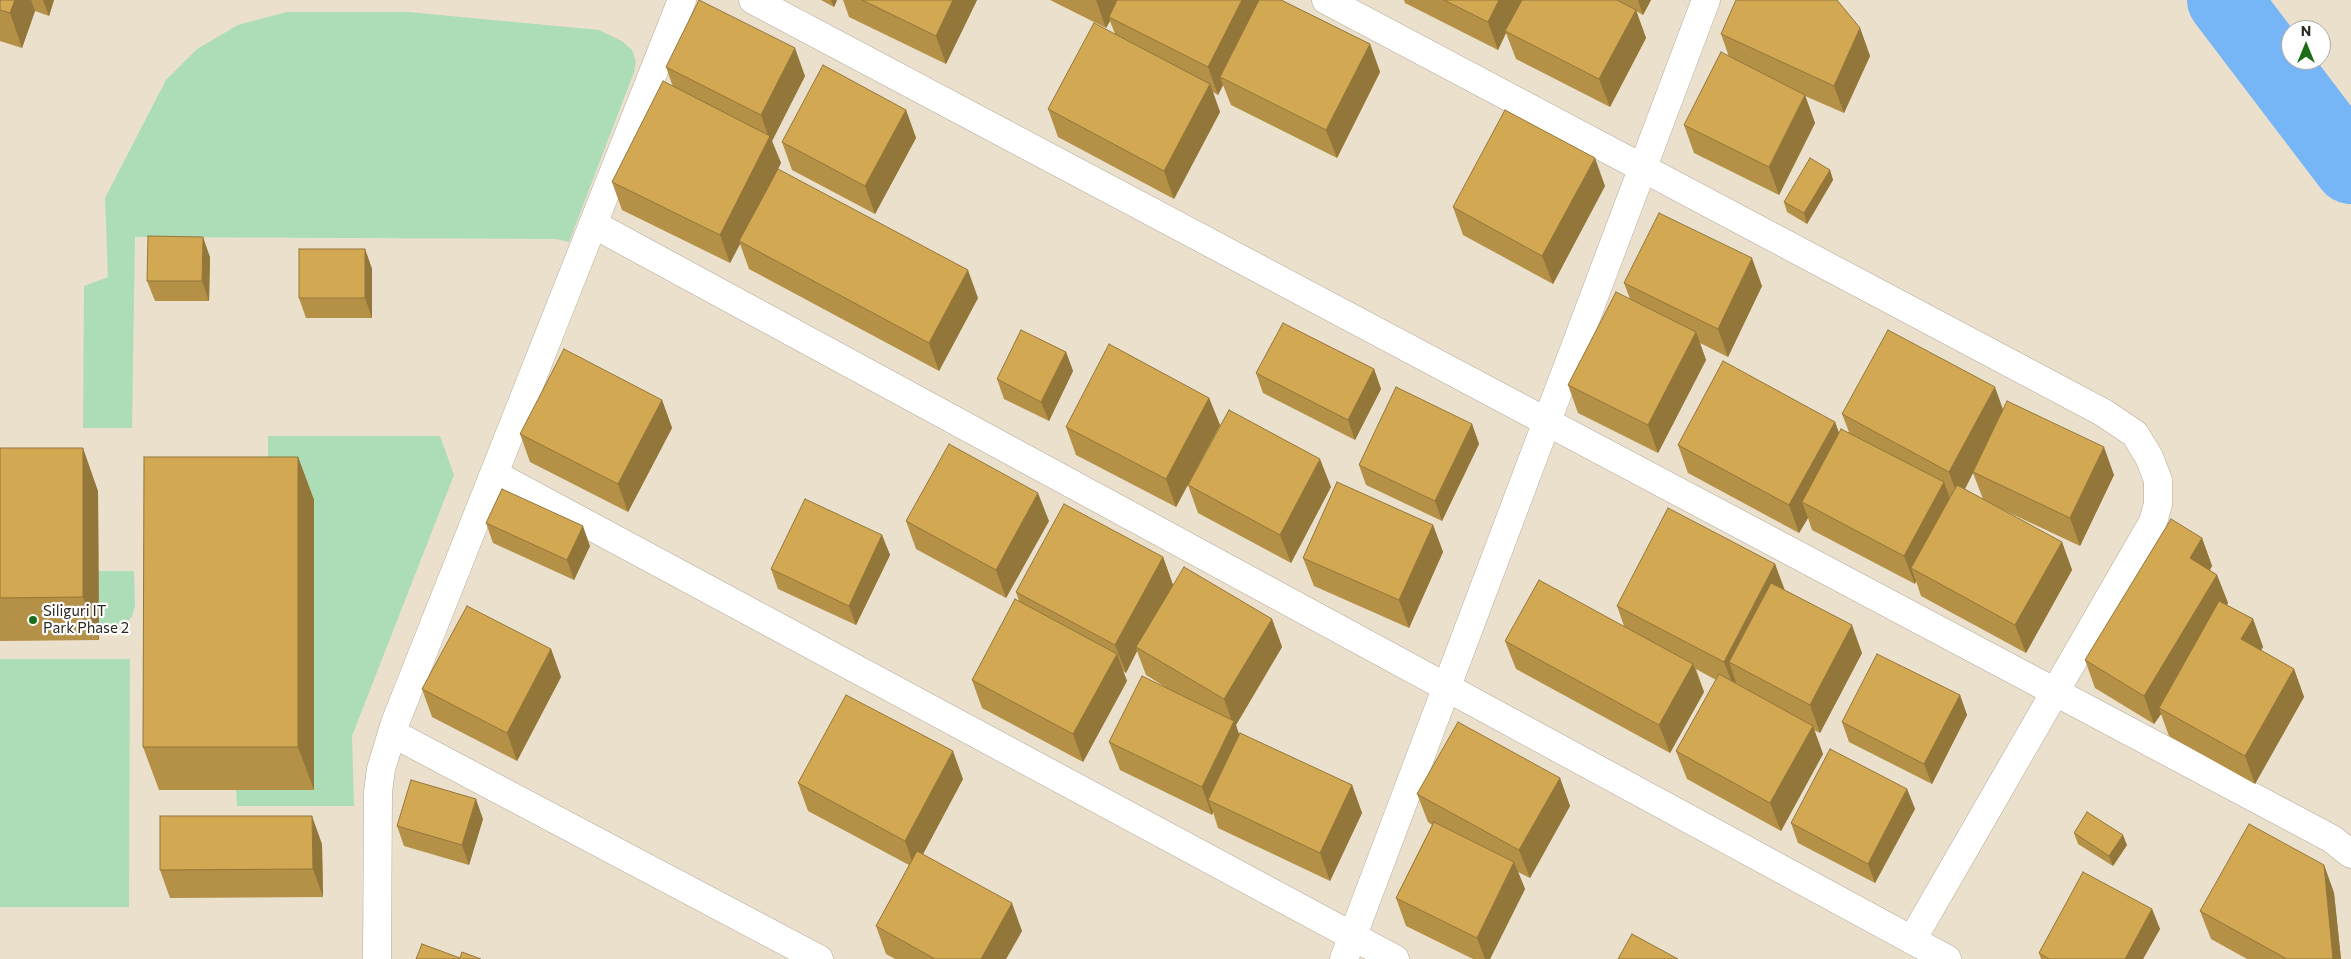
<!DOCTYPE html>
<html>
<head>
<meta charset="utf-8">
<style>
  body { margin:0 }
  #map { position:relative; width:2351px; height:959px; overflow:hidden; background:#ebe0cc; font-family:Commissioner,sans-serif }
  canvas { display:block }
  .north { position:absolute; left:2281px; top:20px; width:50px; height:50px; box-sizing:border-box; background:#fff; border:1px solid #aba9a6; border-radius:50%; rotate:0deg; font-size:14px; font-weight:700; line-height:20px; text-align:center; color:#2d2921 }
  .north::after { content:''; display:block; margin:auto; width:18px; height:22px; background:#1b6e15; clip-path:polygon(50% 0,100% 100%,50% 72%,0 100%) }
</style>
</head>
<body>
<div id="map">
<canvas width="2351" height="959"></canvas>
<div class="north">N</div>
</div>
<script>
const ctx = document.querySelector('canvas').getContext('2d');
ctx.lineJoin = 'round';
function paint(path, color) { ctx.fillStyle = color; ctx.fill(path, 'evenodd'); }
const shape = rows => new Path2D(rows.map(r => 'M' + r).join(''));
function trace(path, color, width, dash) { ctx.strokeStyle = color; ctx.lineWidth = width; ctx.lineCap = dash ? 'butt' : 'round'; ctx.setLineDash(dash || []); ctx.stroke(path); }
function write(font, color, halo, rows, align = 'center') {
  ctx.font = font + ' Commissioner,sans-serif'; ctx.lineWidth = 4.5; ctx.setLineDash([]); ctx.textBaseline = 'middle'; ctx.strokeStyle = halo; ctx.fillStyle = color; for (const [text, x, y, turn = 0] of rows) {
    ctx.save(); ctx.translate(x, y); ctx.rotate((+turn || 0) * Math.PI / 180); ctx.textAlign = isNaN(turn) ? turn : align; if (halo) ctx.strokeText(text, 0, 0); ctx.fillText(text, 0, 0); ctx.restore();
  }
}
paint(shape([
  [287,12,408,12,599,30,622,41,632,50,636,61,634,72,569,242,556,239,135,237,132,428,83,428,84,286,108,277,105,198,166,80,197,49,238,25],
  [268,436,440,436,454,475,352,736,354,806,237,806,236,790,314,790,314,500,268,500],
  [98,571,134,571,135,606,132,616,126,624,118,627,98,627],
  [0,659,130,659,129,907,0,907]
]), '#acddb7');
trace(shape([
  [2224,0,2351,167]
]), '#77b6f6', 74);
const minor = shape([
  [753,0,2332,839,2351,854],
  [1326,0,2104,413,2135,434,2149,457,2158,480,2158,504,2153,522,1912,940],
  [593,224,1947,959],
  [494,474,1395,959],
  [392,733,819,959],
  [377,959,378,792,381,769,395,723,682,0],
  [1344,959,1706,0]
]);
trace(minor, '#b4aa98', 29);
trace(minor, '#fff', 28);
paint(shape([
  [0,0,54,0,49,16,35,11,22,48,0,41],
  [821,0,837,0,834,7],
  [843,0,977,0,946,64,849,17],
  [1050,0,1281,0,1370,44,1380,72,1337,158,1231,105,1223,85,1218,95,1213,92,1220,112,1174,199,1058,137,1048,109,1115,34,1110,21,1106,28],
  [1404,0,1651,0,1643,15,1636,11,1646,38,1610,107,1516,59,1506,33,1498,50,1405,3],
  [1860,28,1870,56,1844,113,1805,96,1815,123,1779,195,1694,153,1684,125,1729,57,1721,34],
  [666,67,805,76,772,141,781,163,774,176,978,298,939,371,749,269,740,244,730,263,622,210,612,182,673,87],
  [906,110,916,138,875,214,792,170,782,142],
  [1830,170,1833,180,1807,224,1787,212,1784,202],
  [1605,186,1553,284,1463,235,1453,207],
  [365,249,372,269,372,318,306,318,299,298],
  [210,257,209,301,155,301,147,281],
  [1624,283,1762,286,1728,357,1700,343,1706,360,1658,453,1578,413,1568,385,1630,299],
  [1066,352,1073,371,1049,421,1004,399,997,379],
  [1374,369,1381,389,1355,440,1263,393,1256,373],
  [1209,398,1220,425,1176,507,1076,455,1066,427],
  [662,400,672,428,628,512,530,462,520,434],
  [2003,409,2114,475,2080,546,1995,506,2062,542,2072,570,2026,653,1921,596,1916,581,1915,584,1812,530,1808,518,1799,533,1688,473,1678,445,1835,422,1839,433,1849,432,1842,414],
  [1973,473,1983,499,1965,489],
  [1472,424,1479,444,1442,521,1366,485,1359,465],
  [0,448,98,491,99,640,0,641],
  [298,457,314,500,314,790,159,790,143,747],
  [1188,485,1331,487,1291,563,1198,513],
  [906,521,1049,521,1006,598,916,549],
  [486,523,590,546,574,580,493,543],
  [1433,525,1443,552,1409,628,1314,586,1303,558],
  [882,535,890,555,856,625,778,589,771,569],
  [2202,538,2212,566,2210,570,2217,575,2228,603,2227,605,2253,619,2263,647,2261,650,2294,669,2304,697,2255,784,2169,736,2161,714,2154,724,2095,688,2085,660],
  [1163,557,1173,585,1169,593,1272,619,1282,647,1236,725,1239,735,1352,785,1362,813,1330,881,1218,828,1213,812,1212,815,1120,770,1109,742,1170,690,1146,675,1137,651,1126,673,1123,671,1127,681,1083,762,982,708,972,680,1019,601,1016,592],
  [1775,564,1785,590,1862,653,1820,733,1814,730,1823,754,1781,831,1687,779,1676,751,1716,680,1696,669,1704,692,1670,753,1516,669,1505,641,1624,626,1617,606],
  [551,649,561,677,517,761,432,717,422,689],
  [1960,695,1967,715,1932,784,1849,742,1842,722],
  [1560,778,1570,806,1530,878,1518,872,1525,889,1490,959,1473,959,1406,926,1396,898,1432,825,1428,822,1417,794],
  [963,779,923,854,1022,931,1006,959,895,959,886,954,876,926,909,865,808,811,798,783],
  [1907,789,1915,809,1875,883,1798,843,1791,823],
  [483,819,469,865,404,846,397,826],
  [2074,833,2127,845,2113,866,2078,844],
  [322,844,323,897,170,898,160,870],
  [2324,865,2334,893,2341,959,2247,959,2211,939,2200,911],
  [2152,909,2160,929,2143,959,2041,959,2039,953]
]), '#b59047');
paint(shape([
  [15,0,31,0,35,11,22,48,10,13],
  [43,0,54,0,49,16],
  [831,0,837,0,834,7],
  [953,0,977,0,946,64,936,36],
  [1096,0,1121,0,1109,17,1110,21,1106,28],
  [1242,0,1259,0,1220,77,1223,85,1218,95,1208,67],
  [1499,0,1523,0,1505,31,1506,33,1498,50,1488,22],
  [1638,0,1651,0,1643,15],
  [1636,10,1646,38,1610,107,1599,79],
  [1860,28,1870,56,1844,113,1834,86],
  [1370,44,1380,72,1337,158,1326,130],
  [795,48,805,76,772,141,781,163,741,242,739,241,740,244,730,263,720,235,769,138,761,115],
  [1210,84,1220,112,1174,199,1164,171],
  [1805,95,1815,123,1779,195,1769,167],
  [906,110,916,138,875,214,865,186],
  [1595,158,1605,186,1553,284,1542,256],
  [1830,170,1833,180,1807,224,1804,213],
  [203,237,210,257,209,301,202,281],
  [365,249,372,269,372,318,365,298],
  [1752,258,1762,286,1728,357,1718,329],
  [968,270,978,298,939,371,929,343],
  [1696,332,1706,360,1658,453,1648,425],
  [1066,352,1073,371,1049,421,1041,402],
  [1374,369,1381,389,1355,440,1348,420],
  [1995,387,2005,415,1973,472,1973,473,1959,500,1949,472],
  [1209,398,1220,425,1176,507,1166,479],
  [662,400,672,428,628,512,618,484],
  [1835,422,1845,450,1802,502,1808,518,1799,533,1789,505],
  [1472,424,1479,444,1442,521,1435,501],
  [2104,447,2114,475,2080,546,2070,518],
  [83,448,98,491,99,640,83,597],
  [298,457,314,500,314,790,298,747],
  [1320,459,1331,487,1291,563,1280,535],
  [1944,482,1954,510,1911,568,1916,581,1915,584,1904,556],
  [1038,493,1049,521,1006,598,996,570],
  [1433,525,1443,552,1409,628,1399,600],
  [583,526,590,546,574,580,567,560],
  [882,535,890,555,856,625,849,606],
  [2202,538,2212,566,2200,586,2190,558],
  [2062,542,2072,570,2026,653,2015,625],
  [1163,557,1173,585,1138,649,1136,647,1137,651,1126,673,1115,645],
  [1775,564,1785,592,1729,662,1737,685,1735,690,1724,662],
  [2217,575,2228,603,2162,710,2159,708,2161,714,2154,724,2144,696],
  [1272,619,1282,647,1236,725,1244,749,1208,800,1213,812,1212,815,1202,787,1233,724,1224,699],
  [2253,619,2263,647,2251,667,2241,639],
  [1852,625,1862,653,1820,733,1810,705],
  [551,649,561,677,517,761,507,733],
  [1117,654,1127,681,1083,762,1073,734],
  [1693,664,1704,692,1670,753,1659,725],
  [2294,669,2304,697,2255,784,2245,756],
  [1960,695,1967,715,1932,784,1924,764],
  [1813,726,1823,754,1781,831,1770,803],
  [953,751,963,779,915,869,905,841],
  [1560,778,1570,806,1530,878,1519,850],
  [1352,785,1362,813,1330,881,1320,853],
  [1907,789,1915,809,1875,883,1868,864],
  [476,799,483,819,469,865,462,845],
  [312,816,322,844,323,897,313,869],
  [2123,835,2127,845,2113,866,2109,856],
  [1514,862,1525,889,1490,959,1485,959,1477,938],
  [2324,865,2334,893,2341,959,2333,959],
  [1012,903,1022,931,1006,959,981,959],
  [2152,909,2160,929,2143,959,2125,959]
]), '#93763a');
const building = shape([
  [0,0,15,0,10,13,0,10,0,0],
  [699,0,795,48,761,115,666,67,699,0],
  [862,0,953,0,936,36,862,0],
  [1117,0,1242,0,1208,67,1109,17,1117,0],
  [1259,0,1281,0,1370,44,1326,130,1220,77,1259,0],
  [1444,0,1499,0,1488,22,1444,0],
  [1522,0,1617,0,1636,10,1599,79,1505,31,1522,0],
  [1736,0,1837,0,1860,28,1834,86,1721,34,1736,0],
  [1094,23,1210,84,1164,171,1048,109,1094,23],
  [1721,52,1805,95,1769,167,1684,125,1721,52],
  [823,65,906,110,865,186,782,142,823,65],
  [663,81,770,136,720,235,612,182,663,81],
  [1505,110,1595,158,1542,256,1453,207,1505,110],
  [1810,158,1830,170,1804,213,1784,202,1810,158],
  [778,169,968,270,929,343,739,241,778,169],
  [1659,213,1752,258,1718,329,1624,283,1659,213],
  [148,236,203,237,202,281,147,281,148,236],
  [299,249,365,249,365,298,299,298,299,249],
  [1616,292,1696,332,1648,425,1568,385,1616,292],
  [1283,323,1374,369,1348,420,1256,373,1283,323],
  [1021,330,1066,352,1041,402,997,379,1021,330],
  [1888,330,1995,387,1949,472,1842,414,1888,330],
  [1109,344,1209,398,1166,479,1066,427,1109,344],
  [564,349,662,400,618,484,520,434,564,349],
  [1723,361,1835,422,1789,505,1678,445,1723,361],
  [1396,387,1472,424,1435,501,1359,465,1396,387],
  [2007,401,2104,447,2070,518,1973,472,2007,401],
  [1229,410,1320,459,1280,535,1188,485,1229,410],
  [1841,429,1944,482,1904,556,1802,502,1841,429],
  [949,444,1038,493,996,570,906,521,949,444],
  [0,448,83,448,83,597,0,598,0,448],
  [144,457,298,457,298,747,143,747,144,457],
  [1337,482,1433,525,1399,600,1303,558,1337,482],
  [1957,485,2062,542,2015,625,1911,568,1957,485],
  [502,489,583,526,567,560,486,523,502,489],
  [805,499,882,535,849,606,771,569,805,499],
  [1064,504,1163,557,1115,645,1016,592,1064,504],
  [1668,508,1775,564,1724,662,1617,606,1668,508],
  [2171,519,2202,538,2190,558,2217,575,2144,696,2085,660,2171,519],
  [1184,567,1272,619,1224,699,1136,647,1184,567],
  [1539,580,1693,664,1659,725,1505,641,1539,580],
  [1771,583,1852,625,1810,705,1729,662,1771,583],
  [1015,599,1117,654,1073,734,972,680,1015,599],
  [2219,601,2253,619,2241,639,2294,669,2245,756,2159,708,2219,601],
  [467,606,551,649,507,733,422,689,467,606],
  [1877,654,1960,695,1924,764,1842,722,1877,654],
  [1719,674,1813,726,1770,803,1676,751,1719,674],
  [1142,676,1234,721,1202,787,1109,742,1142,676],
  [846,695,953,751,905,841,798,783,846,695],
  [1458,722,1560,778,1519,850,1417,794,1458,722],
  [1240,733,1352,785,1320,853,1208,800,1240,733],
  [1830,749,1907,789,1868,864,1791,823,1830,749],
  [411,780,476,799,462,845,397,826,411,780],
  [2087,812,2123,835,2109,856,2074,833,2087,812],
  [160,816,312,816,313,869,160,870,160,816],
  [1434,822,1514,862,1477,938,1396,898,1434,822],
  [2249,824,2324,865,2333,959,2287,959,2200,911,2249,824],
  [917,851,1012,903,981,959,935,959,876,926,917,851],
  [2083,872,2152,909,2125,959,2049,959,2039,953,2083,872],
  [1632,934,1678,959,1618,959,1632,934],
  [422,944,460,958,462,952,481,959,416,959,422,944]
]);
paint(building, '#d2a853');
trace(building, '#93763a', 1);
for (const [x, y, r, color] of [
  [33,620,5,"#1b6e15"]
]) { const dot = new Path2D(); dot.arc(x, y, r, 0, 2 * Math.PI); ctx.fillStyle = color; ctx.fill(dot); trace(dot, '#fff', 2); }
write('15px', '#2d2921', '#fff', [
  ["Siliguri IT",43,611],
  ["Park Phase 2",43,628]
], 'left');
</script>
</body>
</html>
